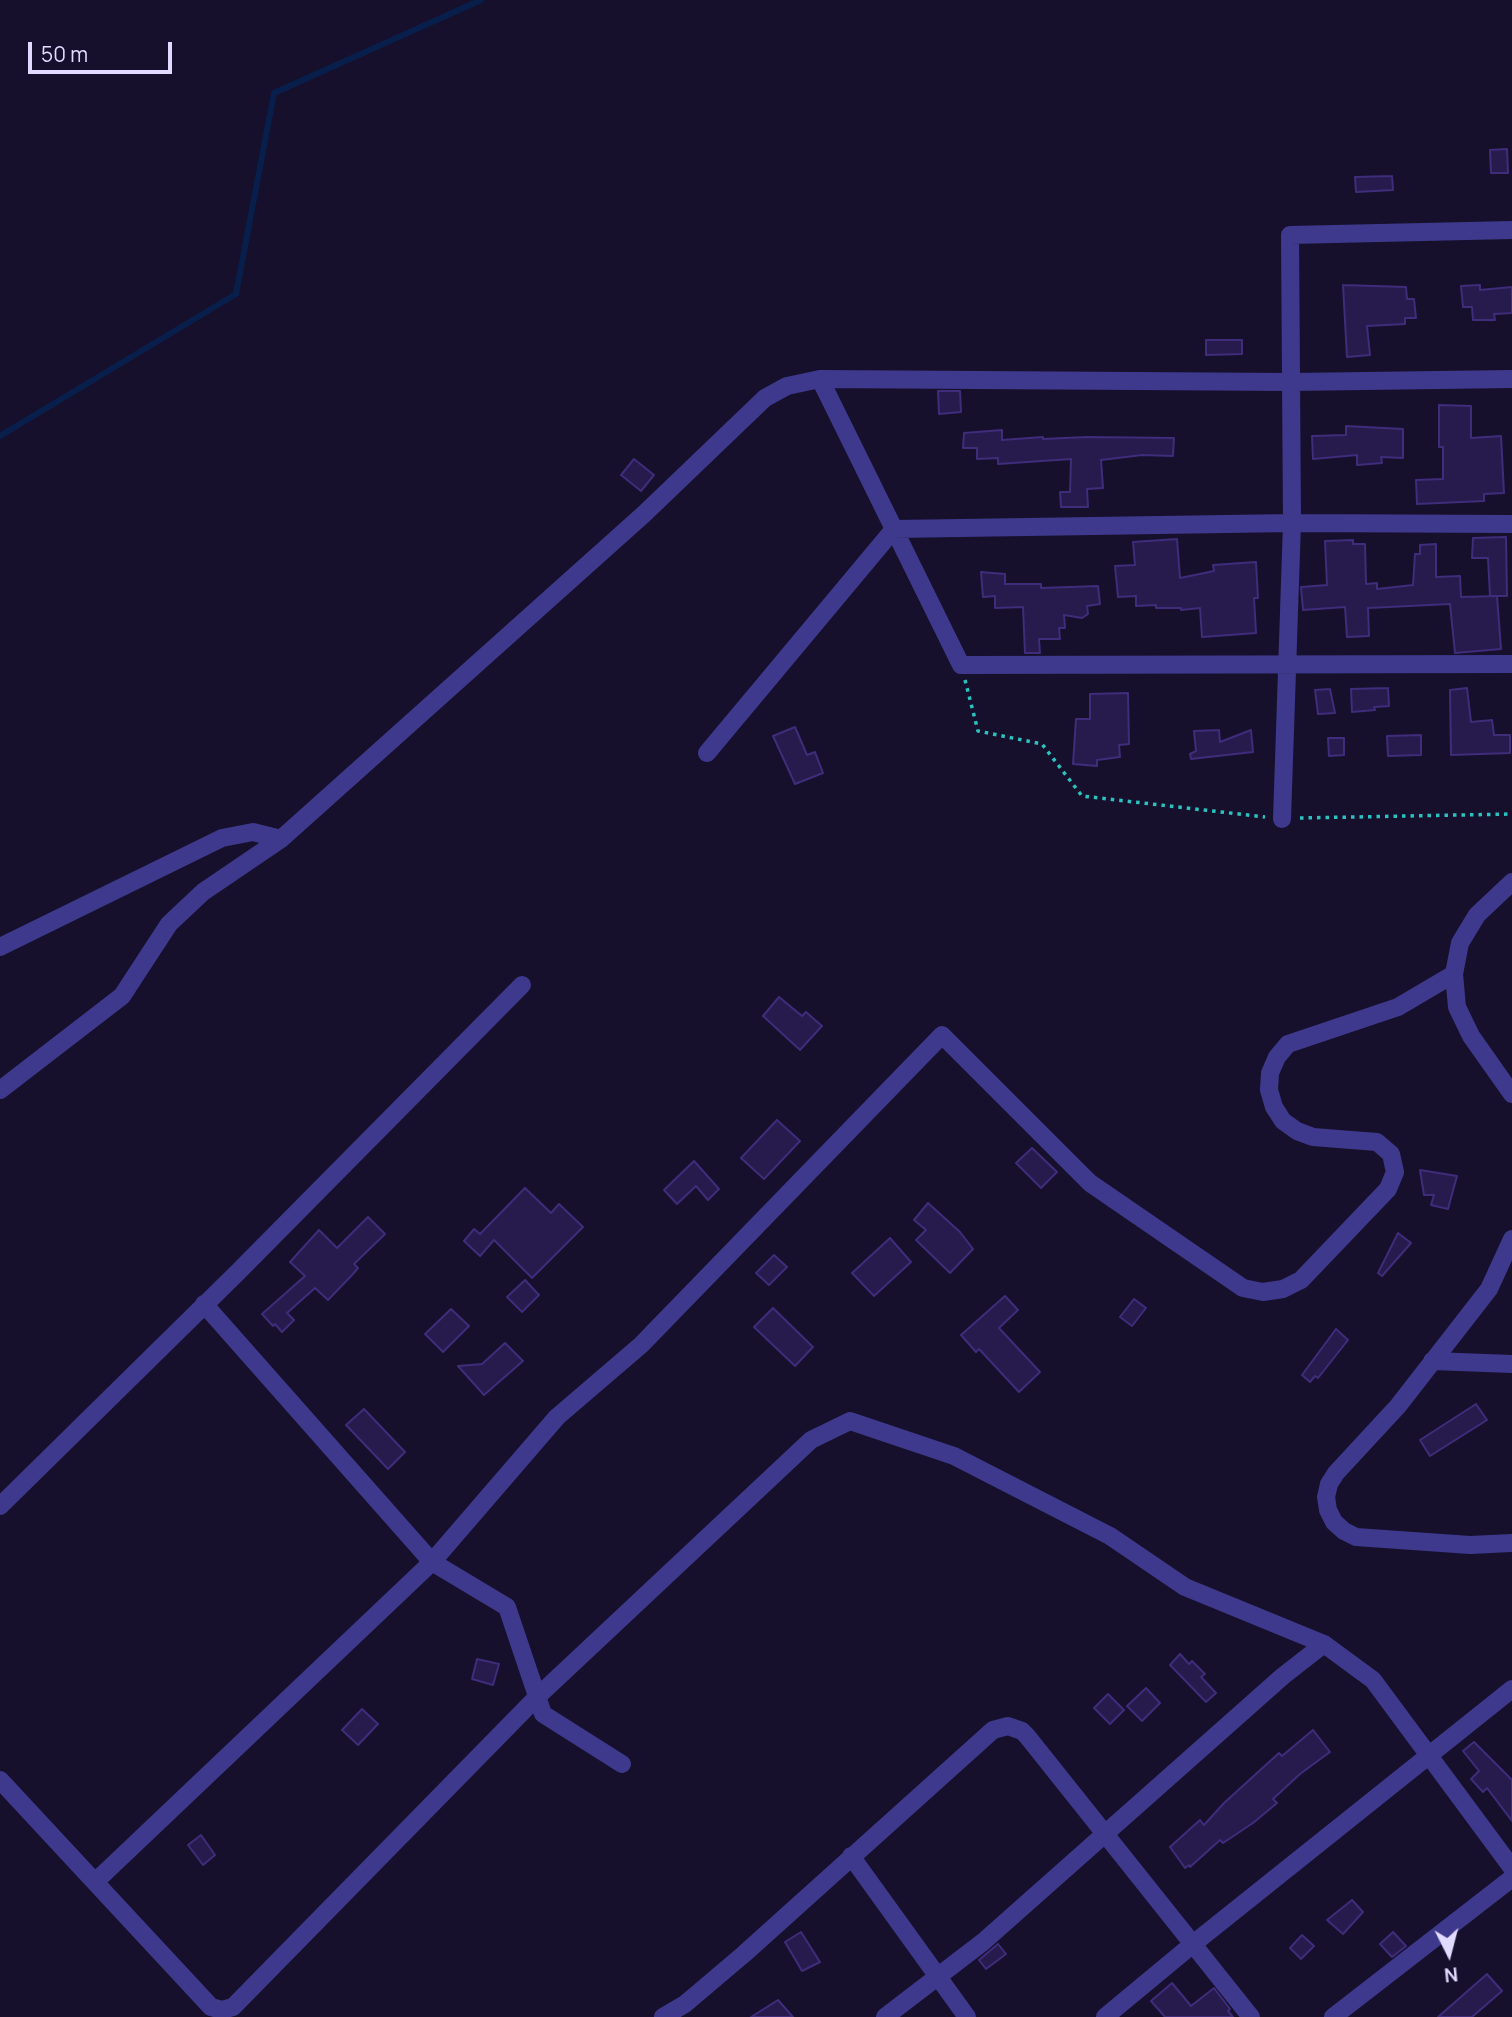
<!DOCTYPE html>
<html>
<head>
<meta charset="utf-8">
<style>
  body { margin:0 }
  #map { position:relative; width:1512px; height:2017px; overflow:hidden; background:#16102c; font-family:Manrope,sans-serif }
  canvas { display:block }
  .north { position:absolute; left:1414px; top:1919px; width:70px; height:70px; -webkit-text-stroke:5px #16102c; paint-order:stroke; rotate:174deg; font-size:19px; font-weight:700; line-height:28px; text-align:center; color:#e0dbff }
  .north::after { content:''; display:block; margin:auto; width:24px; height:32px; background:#e0dbff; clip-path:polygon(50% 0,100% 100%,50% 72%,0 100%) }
  .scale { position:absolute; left:28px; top:42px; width:144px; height:32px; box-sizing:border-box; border:4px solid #e0dbff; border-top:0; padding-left:9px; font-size:21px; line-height:24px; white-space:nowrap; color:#e0dbff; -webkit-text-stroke:5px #16102c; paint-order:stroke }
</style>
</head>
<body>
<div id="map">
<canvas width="1512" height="2017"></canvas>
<div class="north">N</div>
<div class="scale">50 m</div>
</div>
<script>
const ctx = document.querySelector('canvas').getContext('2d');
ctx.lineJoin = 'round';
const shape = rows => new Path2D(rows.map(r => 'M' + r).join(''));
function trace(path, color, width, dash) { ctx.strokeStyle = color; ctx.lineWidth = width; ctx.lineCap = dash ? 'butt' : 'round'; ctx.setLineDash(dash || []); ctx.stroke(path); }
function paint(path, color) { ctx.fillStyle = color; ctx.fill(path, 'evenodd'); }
trace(shape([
  [0,436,236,294,274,93,481,0]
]), '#081f4c', 6);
const building = shape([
  [1507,149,1508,173,1491,173,1490,150,1507,149],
  [1392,176,1393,190,1356,192,1355,177,1392,176],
  [1343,285,1406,287,1407,299,1414,299,1416,318,1405,318,1405,324,1367,326,1370,355,1347,357,1343,285],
  [1480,285,1480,290,1512,287,1512,313,1494,314,1495,320,1473,320,1472,307,1463,307,1461,286,1480,285],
  [1206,340,1242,340,1242,354,1206,355,1206,340],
  [938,391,960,391,961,412,939,414,938,391],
  [1439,405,1471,406,1471,438,1501,436,1504,493,1484,494,1484,501,1417,504,1416,480,1443,479,1443,447,1439,447,1439,405],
  [1346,426,1403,429,1403,458,1381,457,1382,463,1357,465,1357,455,1313,459,1312,436,1346,435,1346,426],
  [1002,430,1002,440,1043,437,1043,439,1087,437,1174,438,1173,456,1142,455,1101,460,1103,488,1087,489,1088,507,1061,507,1060,492,1070,492,1071,459,998,464,998,458,977,459,977,448,963,448,964,433,1002,430],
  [634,459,654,475,641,491,621,475,634,459],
  [1506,537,1507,596,1490,596,1488,558,1472,558,1473,538,1506,537],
  [1177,539,1180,578,1214,571,1213,565,1256,562,1258,598,1254,598,1256,633,1202,637,1200,608,1181,610,1181,608,1156,608,1156,605,1136,606,1136,596,1118,597,1115,566,1135,565,1133,542,1177,539],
  [1353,540,1353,544,1365,544,1366,584,1377,583,1377,589,1413,585,1415,554,1420,554,1420,545,1436,544,1436,577,1460,576,1461,597,1497,596,1501,649,1455,653,1450,604,1368,608,1369,636,1347,637,1345,607,1303,610,1301,587,1327,585,1325,541,1353,540],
  [981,572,1005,574,1005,584,1041,584,1041,588,1098,586,1100,604,1087,606,1088,614,1082,618,1064,615,1065,628,1059,628,1060,639,1039,639,1040,653,1025,653,1023,607,995,608,995,596,983,597,981,572],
  [1388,688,1389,706,1374,707,1375,710,1352,712,1351,689,1388,688],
  [1467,688,1471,722,1492,720,1494,735,1510,735,1510,753,1451,755,1450,690,1467,688],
  [1330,689,1335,713,1318,714,1315,690,1330,689],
  [1128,693,1129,744,1119,745,1120,757,1097,760,1097,766,1073,764,1076,719,1090,719,1090,694,1128,693],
  [795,727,807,755,815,752,823,773,795,784,773,736,795,727],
  [1219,730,1220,742,1251,730,1253,752,1191,759,1190,754,1196,751,1194,731,1219,730],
  [1421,735,1421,755,1388,756,1387,736,1421,735],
  [1328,738,1344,738,1344,755,1329,756,1328,738],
  [779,997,802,1016,806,1012,822,1026,800,1050,763,1016,779,997],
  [777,1120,800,1141,764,1179,741,1158,777,1120],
  [1032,1148,1057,1172,1041,1188,1016,1163,1032,1148],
  [694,1161,719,1189,708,1200,696,1186,677,1204,664,1190,694,1161],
  [1420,1170,1457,1176,1448,1209,1431,1205,1434,1195,1424,1195,1420,1170],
  [525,1188,551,1213,559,1204,583,1227,532,1278,494,1240,480,1256,464,1241,474,1229,480,1234,525,1188],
  [928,1203,960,1232,973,1249,950,1273,916,1240,926,1230,914,1220,928,1203],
  [368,1217,385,1234,354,1264,358,1268,353,1274,328,1300,315,1288,287,1313,294,1320,282,1332,275,1324,273,1326,262,1314,305,1276,290,1262,319,1230,337,1248,368,1217],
  [1398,1233,1411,1243,1382,1276,1378,1273,1398,1233],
  [890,1238,911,1262,874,1296,852,1273,890,1238],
  [774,1255,787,1267,769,1285,756,1273,774,1255],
  [525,1280,539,1295,522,1312,507,1297,525,1280],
  [1005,1296,1018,1310,999,1328,1040,1372,1019,1392,979,1349,976,1352,961,1335,1005,1296],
  [1134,1299,1146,1308,1132,1326,1120,1317,1134,1299],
  [773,1308,813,1347,795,1366,754,1327,773,1308],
  [451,1309,469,1326,443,1352,425,1334,451,1309],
  [1336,1329,1348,1340,1318,1378,1315,1376,1310,1382,1302,1375,1336,1329],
  [505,1343,523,1361,484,1395,458,1366,482,1364,505,1343],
  [1476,1404,1487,1420,1430,1456,1420,1440,1476,1404],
  [364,1409,405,1452,388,1469,346,1425,364,1409],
  [1180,1654,1189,1664,1192,1661,1205,1674,1201,1677,1216,1693,1206,1702,1170,1665,1180,1654],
  [477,1659,499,1664,493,1685,472,1679,477,1659],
  [1146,1688,1160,1703,1142,1721,1127,1706,1146,1688],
  [1108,1694,1124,1710,1110,1724,1094,1708,1108,1694],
  [362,1709,378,1724,358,1745,342,1730,362,1709],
  [1313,1730,1330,1752,1300,1774,1273,1799,1277,1803,1253,1823,1223,1843,1220,1840,1190,1867,1189,1865,1185,1868,1170,1847,1200,1820,1204,1825,1224,1803,1279,1753,1282,1756,1313,1730],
  [1474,1742,1512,1780,1512,1821,1487,1788,1483,1792,1471,1779,1479,1771,1463,1751,1474,1742],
  [201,1835,215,1855,203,1865,188,1845,201,1835],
  [1352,1900,1363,1912,1343,1934,1327,1920,1352,1900],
  [801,1932,820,1962,802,1971,785,1942,801,1932],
  [1393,1932,1406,1946,1392,1957,1380,1944,1393,1932],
  [1302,1935,1314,1946,1301,1959,1290,1948,1302,1935],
  [998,1944,1006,1954,986,1969,979,1960,998,1944],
  [1487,1974,1502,1991,1472,2017,1438,2017,1487,1974],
  [1172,1983,1191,2006,1214,1988,1230,2009,1228,2011,1233,2017,1165,2017,1151,2001,1172,1983],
  [778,2000,793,2017,751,2017,778,2000]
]);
paint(building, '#271b4e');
trace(building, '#3f2c7b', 2);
trace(shape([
  [965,680,978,731,1042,744,1082,796,1265,817],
  [1300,818,1512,814]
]), '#2bc3bf', 3.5, [3.5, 5]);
trace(shape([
  [820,379,961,665,1512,664],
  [707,753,894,529,1292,523,1512,524],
  [1282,819,1292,523,1290,235,1512,230],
  [1512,882,1477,915,1460,943,1454,974,1457,1007,1471,1036,1512,1094],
  [0,947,222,838,253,832,281,839],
  [0,1090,122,996,169,924,203,892,281,839,644,514,765,398,787,386,820,379,1291,382,1512,379],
  [1512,1239,1489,1289,1398,1406,1336,1473,1329,1484,1326,1497,1328,1510,1334,1522,1344,1531,1356,1537,1470,1545,1512,1543],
  [204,1304,432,1562,507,1607,543,1714,622,1764],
  [1432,1361,1512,1364],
  [0,1506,237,1273,522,985],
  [0,1780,211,2007,222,2010,233,2007,537,1697,811,1440,850,1421,954,1456,1110,1536,1185,1587,1324,1644,1373,1680,1512,1868],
  [851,1856,967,2017],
  [95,1882,432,1562,557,1417,641,1345,942,1035,1090,1183,1243,1288,1263,1292,1283,1289,1301,1280,1388,1189,1395,1172,1391,1154,1377,1142,1313,1137,1297,1131,1283,1121,1274,1107,1269,1090,1270,1073,1277,1057,1288,1044,1398,1007,1454,974],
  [663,2017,685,2004,744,1954,993,1730,1008,1726,1022,1731,1027,1736,1251,2017],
  [885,2017,983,1942,1283,1676,1324,1644],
  [1105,2017,1193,1944,1512,1689],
  [1333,2017,1512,1878]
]), '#3f398d', 18);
</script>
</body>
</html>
